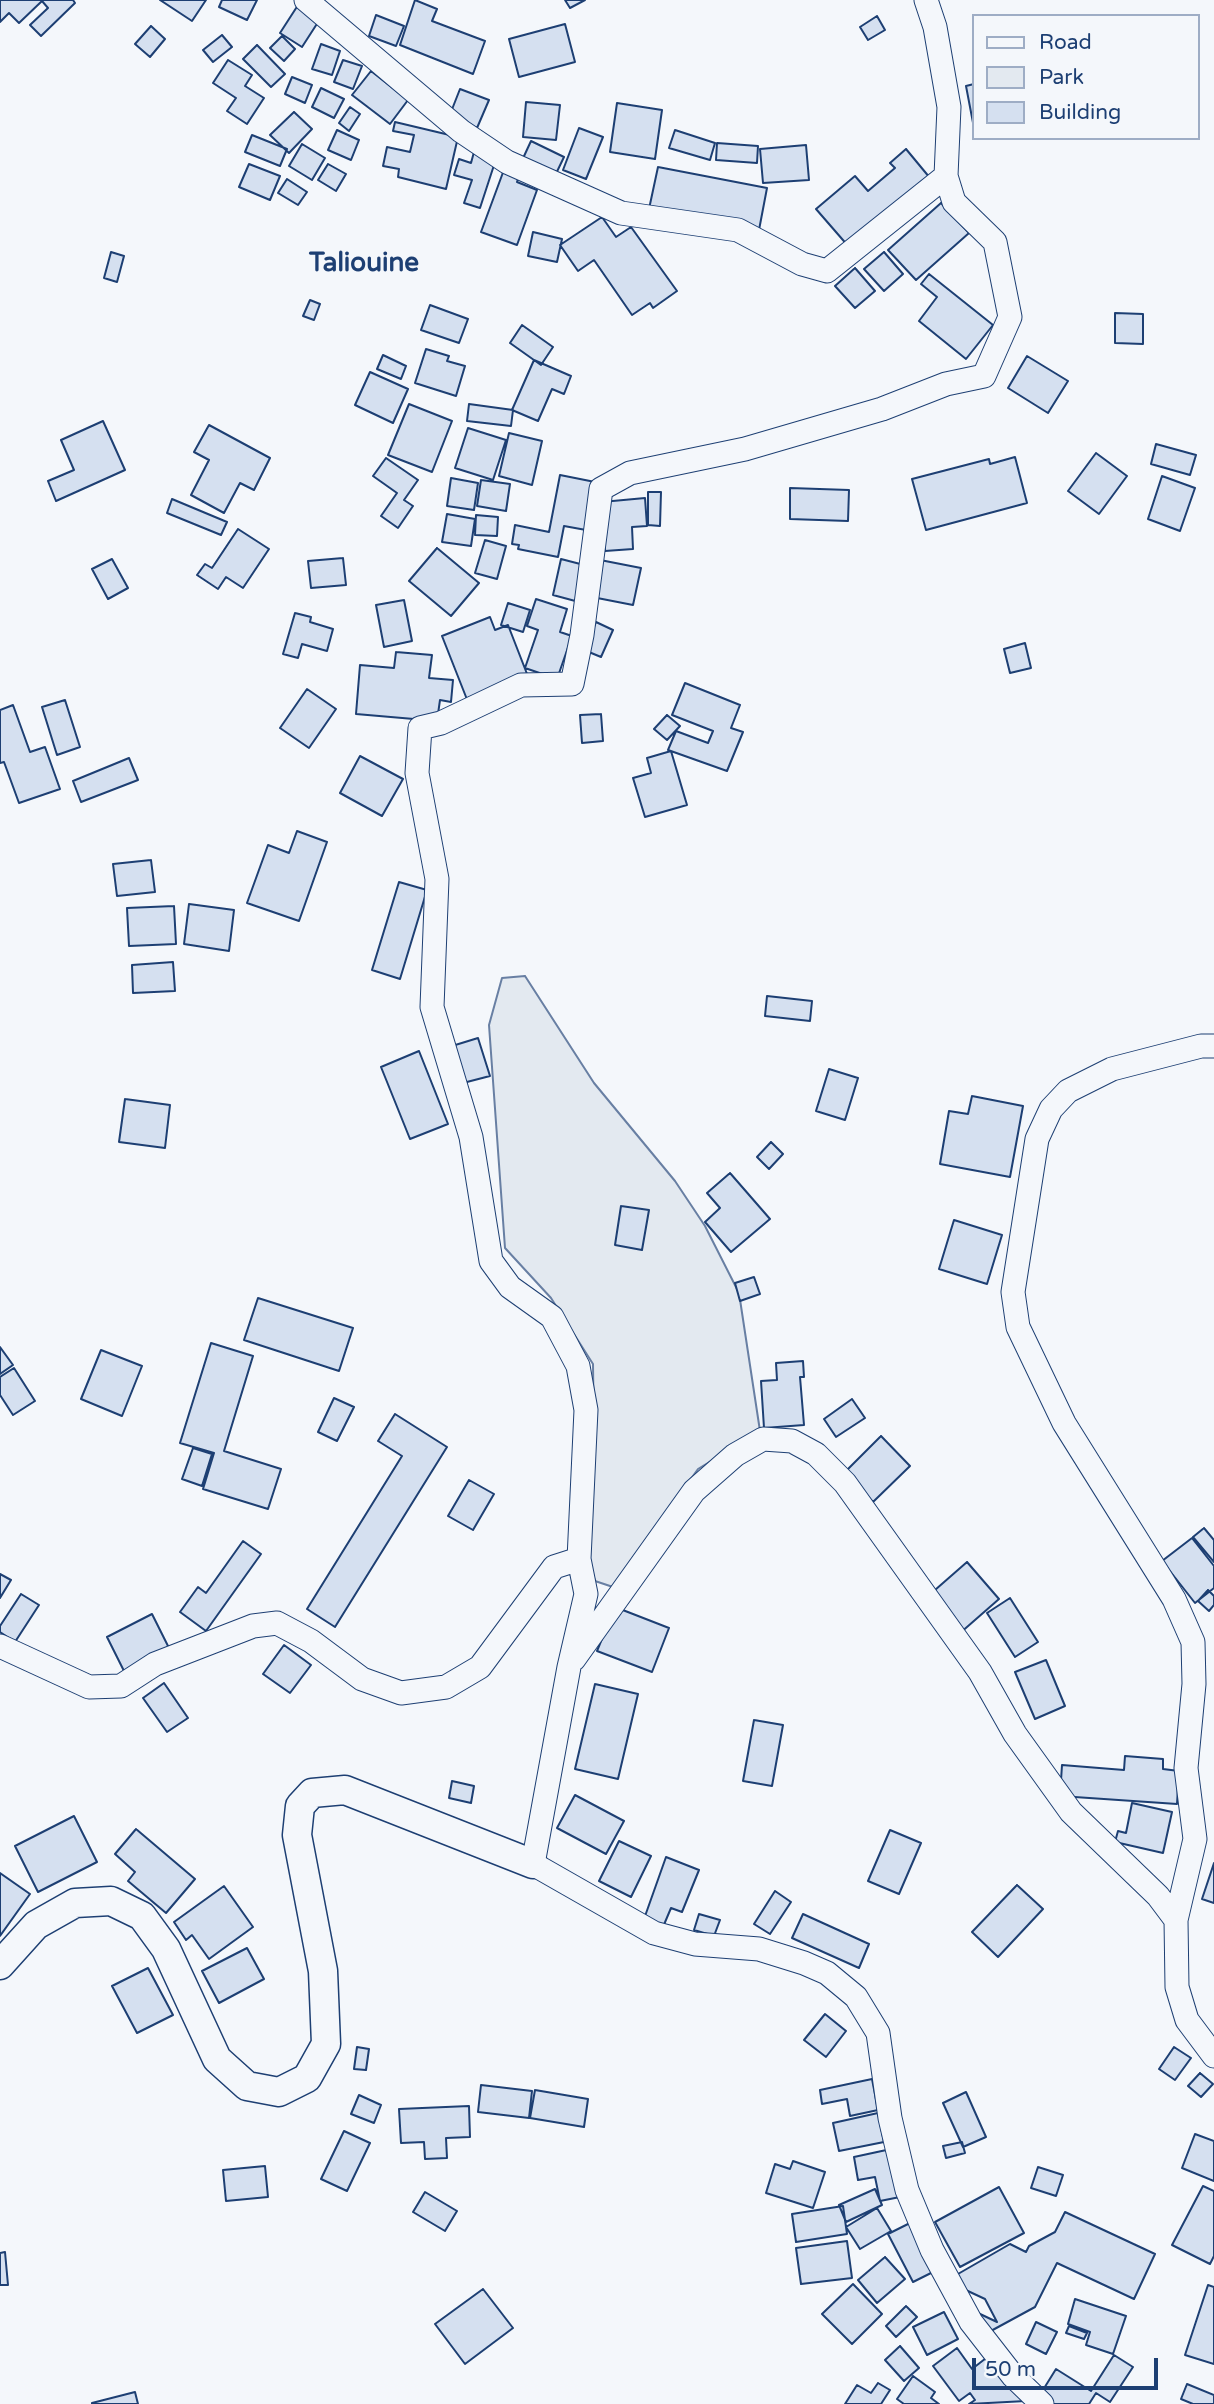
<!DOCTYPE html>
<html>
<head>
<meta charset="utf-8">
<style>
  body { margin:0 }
  #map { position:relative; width:1214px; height:2404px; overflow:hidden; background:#f4f7fb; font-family:"Varela Round",sans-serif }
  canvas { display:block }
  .legend { position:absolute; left:972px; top:14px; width:228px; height:126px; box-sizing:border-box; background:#f4f7fb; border:2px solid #9eadc5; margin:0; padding:9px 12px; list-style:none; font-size:21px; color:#1d3f73 }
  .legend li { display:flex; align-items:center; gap:14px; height:35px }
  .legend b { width:35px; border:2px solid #9eadc5 }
  .scale { position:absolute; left:972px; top:2358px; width:186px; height:32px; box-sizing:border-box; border:4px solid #1d3f73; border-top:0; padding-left:9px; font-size:21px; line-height:24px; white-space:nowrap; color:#1d3f73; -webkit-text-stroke:5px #f4f7fb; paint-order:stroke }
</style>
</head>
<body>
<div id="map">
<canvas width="1214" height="2404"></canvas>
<ul class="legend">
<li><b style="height:9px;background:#f4f7fb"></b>Road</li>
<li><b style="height:19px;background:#e3e9f0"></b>Park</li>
<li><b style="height:19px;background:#d5e0f0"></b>Building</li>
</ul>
<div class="scale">50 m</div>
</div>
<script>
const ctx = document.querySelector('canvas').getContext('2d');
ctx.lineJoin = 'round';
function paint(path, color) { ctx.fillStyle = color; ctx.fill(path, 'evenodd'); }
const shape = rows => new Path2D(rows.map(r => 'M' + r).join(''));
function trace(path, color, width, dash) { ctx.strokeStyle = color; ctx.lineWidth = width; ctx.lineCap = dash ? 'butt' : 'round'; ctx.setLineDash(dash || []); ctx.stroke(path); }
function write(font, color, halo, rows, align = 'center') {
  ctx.font = font + ' "Varela Round",sans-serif'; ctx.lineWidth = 5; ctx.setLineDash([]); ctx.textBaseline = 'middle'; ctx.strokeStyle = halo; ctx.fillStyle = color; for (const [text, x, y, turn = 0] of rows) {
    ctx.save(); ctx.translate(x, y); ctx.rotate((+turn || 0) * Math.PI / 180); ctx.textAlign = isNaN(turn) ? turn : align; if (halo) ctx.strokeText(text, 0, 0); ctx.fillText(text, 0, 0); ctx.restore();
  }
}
const green = shape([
  [525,976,594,1083,675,1181,705,1226,739,1293,760,1431,698,1469,613,1587,595,1581,589,1560,594,1447,593,1364,551,1298,505,1248,489,1025,502,978,525,976]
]);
paint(green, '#e3e9f0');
trace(green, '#687fa3', 2);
const building = shape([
  [0,0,73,0,75,3,41,36,30,25,48,8,42,1,19,23,9,13,0,22,0,0],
  [160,0,206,0,192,21,160,0],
  [222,0,257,0,247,20,219,7,222,0],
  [415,0,437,9,432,21,485,41,473,74,400,45,415,0],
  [565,0,585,0,570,8,565,0],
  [300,2,322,16,302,47,280,33,300,2],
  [376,15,404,26,396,46,369,36,376,15],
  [877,16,885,30,868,40,860,27,877,16],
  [565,24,575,62,519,77,509,39,565,24],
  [151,26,165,39,150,57,135,44,151,26],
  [222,35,232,47,213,62,203,50,222,35],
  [282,36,295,49,284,61,270,48,282,36],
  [321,44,340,51,332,75,312,69,321,44],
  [257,45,285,74,271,87,243,59,257,45],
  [228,60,252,75,245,86,264,98,247,124,227,111,236,98,213,83,228,60],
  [343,60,362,66,353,89,334,82,343,60],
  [371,71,408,100,390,124,352,95,371,71],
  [292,77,312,85,305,103,285,94,292,77],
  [974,84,974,128,966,86,974,84],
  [321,88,344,99,334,118,312,107,321,88],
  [460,89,489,100,477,128,449,117,460,89],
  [526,102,560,105,556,140,523,137,526,102],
  [617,103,662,110,655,159,610,152,617,103],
  [350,107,360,114,349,131,339,123,350,107],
  [294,112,312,129,289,153,270,135,294,112],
  [395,122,458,137,446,189,398,177,399,169,383,166,387,147,410,152,414,135,393,131,395,122],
  [579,128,603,137,586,179,563,170,579,128],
  [337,130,359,140,351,160,328,150,337,130],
  [675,130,715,143,710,160,669,148,675,130],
  [252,135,287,149,280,166,245,152,252,135],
  [531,141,564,157,552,182,519,167,531,141],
  [717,143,758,146,757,163,716,160,717,143],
  [302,144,325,158,312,180,289,166,302,144],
  [806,145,809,180,763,183,760,149,806,145],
  [906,149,930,178,849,247,816,209,855,176,868,191,895,168,890,163,906,149],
  [474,152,496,159,480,208,464,203,472,180,454,175,459,159,471,163,474,152],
  [249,164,280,176,270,200,239,187,249,164],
  [328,164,346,174,336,191,318,180,328,164],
  [505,167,520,173,517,182,537,190,517,245,481,232,505,167],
  [658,167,767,188,759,230,649,209,658,167],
  [287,179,307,192,298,205,278,193,287,179],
  [941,203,969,233,916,280,888,250,941,203],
  [602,217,616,237,631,227,677,291,653,308,650,303,632,315,594,260,578,271,560,245,602,217],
  [533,232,562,239,557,262,528,256,533,232],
  [111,252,124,256,117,282,104,278,111,252],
  [884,252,903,274,884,291,864,269,884,252],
  [855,268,875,291,855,308,835,286,855,268],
  [929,274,993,325,966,359,919,321,937,297,921,284,929,274],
  [310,300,320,304,314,320,303,316,310,300],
  [430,305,468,319,459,343,421,330,430,305],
  [1115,313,1143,314,1143,344,1115,343,1115,313],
  [522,325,553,347,541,365,510,343,522,325],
  [426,349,449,356,447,361,465,366,456,396,415,383,426,349],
  [383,355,406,366,401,379,377,369,383,355],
  [1027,356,1068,381,1048,413,1008,388,1027,356],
  [534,360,571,376,564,394,552,389,538,421,512,410,534,360],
  [370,372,408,389,393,423,355,405,370,372],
  [409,404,452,421,432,472,388,455,409,404],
  [469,404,513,410,511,426,467,421,469,404],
  [103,421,125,470,56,501,48,481,74,470,61,440,103,421],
  [209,425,270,458,254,490,240,483,224,513,191,495,209,460,194,452,209,425],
  [468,428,506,440,493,480,455,468,468,428],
  [509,433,542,441,532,485,499,476,509,433],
  [1156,444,1196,455,1190,475,1151,464,1156,444],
  [1096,453,1127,476,1099,514,1068,491,1096,453],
  [1015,457,1027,503,926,530,912,479,989,459,990,464,1015,457],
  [386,458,418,480,404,500,413,506,398,528,381,516,397,493,373,476,386,458],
  [560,475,595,482,586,530,564,526,558,557,518,549,519,545,512,544,515,525,549,532,560,475],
  [1162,476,1195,488,1180,531,1148,519,1162,476],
  [451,478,478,483,474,510,447,506,451,478],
  [481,480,510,484,506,511,477,506,481,480],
  [790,488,849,490,848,521,790,519,790,488],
  [648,492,661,492,660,526,648,525,648,492],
  [645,498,647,526,632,527,633,549,605,551,602,502,645,498],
  [172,499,227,522,221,535,167,513,172,499],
  [447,514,475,519,471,546,442,542,447,514],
  [476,515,498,517,497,536,475,535,476,515],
  [238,529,269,549,243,588,226,577,218,589,197,575,205,564,212,568,238,529],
  [485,540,506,546,497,579,475,573,485,540],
  [437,548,479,583,451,616,409,581,437,548],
  [343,558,346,585,311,588,308,561,343,558],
  [112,559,128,588,108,599,92,569,112,559],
  [561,559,588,566,579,602,553,595,561,559],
  [595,559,641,568,633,605,587,596,595,559],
  [536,599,567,609,560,632,572,636,557,679,525,668,538,630,527,626,536,599],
  [404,600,412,641,384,647,376,605,404,600],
  [508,603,530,610,523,632,501,625,508,603],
  [295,613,311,617,310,622,333,629,327,651,302,644,298,658,283,654,295,613],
  [490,617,495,630,508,625,529,679,468,702,442,636,490,617],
  [596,622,613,630,601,657,584,650,596,622],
  [1025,643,1031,668,1010,673,1004,649,1025,643],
  [396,652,432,655,429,678,453,680,451,702,440,700,437,721,356,714,360,665,394,668,396,652],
  [685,683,740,705,731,728,743,732,727,771,668,750,676,731,708,743,713,731,672,715,685,683],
  [307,689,336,709,309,748,280,728,307,689],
  [65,700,80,747,57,755,42,707,65,700],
  [13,705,30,752,45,747,60,789,19,803,4,762,0,763,0,710,13,705],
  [601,714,603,741,582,743,580,715,601,714],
  [667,715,680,726,667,740,654,729,667,715],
  [671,751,687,805,645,817,633,778,651,773,647,758,671,751],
  [360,756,403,779,382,816,340,793,360,756],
  [129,758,138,780,81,802,73,781,129,758],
  [297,831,327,842,299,921,247,903,268,845,289,853,297,831],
  [151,860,155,892,117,896,113,864,151,860],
  [399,882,427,890,400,979,372,970,399,882],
  [189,904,234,910,229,951,184,944,189,904],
  [174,906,176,944,129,946,127,908,174,906],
  [173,962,175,991,133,993,132,965,173,962],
  [767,996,812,1001,810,1021,765,1016,767,996],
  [478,1038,490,1076,463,1083,452,1046,478,1038],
  [419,1051,448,1124,410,1139,381,1067,419,1051],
  [829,1069,858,1078,845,1120,816,1111,829,1069],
  [972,1096,1023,1106,1010,1177,940,1164,949,1111,968,1114,972,1096],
  [125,1099,170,1105,165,1148,119,1142,125,1099],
  [771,1142,783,1154,769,1169,757,1157,771,1142],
  [730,1173,770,1219,731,1252,705,1222,720,1208,707,1193,730,1173],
  [621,1206,649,1210,642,1250,615,1245,621,1206],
  [954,1220,1002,1235,987,1284,939,1269,954,1220],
  [754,1277,760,1294,740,1301,735,1283,754,1277],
  [258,1298,353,1328,339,1371,244,1340,258,1298],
  [211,1343,253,1356,224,1451,281,1469,268,1509,203,1489,214,1453,180,1443,211,1343],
  [0,1347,13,1365,0,1374,0,1347],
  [101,1350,142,1366,122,1416,81,1399,101,1350],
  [803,1361,804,1377,800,1377,804,1425,764,1428,761,1381,777,1380,776,1363,803,1361],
  [14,1368,35,1401,13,1415,0,1395,0,1377,14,1368],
  [334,1398,354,1407,337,1441,318,1432,334,1398],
  [852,1399,865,1418,836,1437,824,1419,852,1399],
  [395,1414,447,1447,335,1627,307,1609,402,1456,378,1441,395,1414],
  [881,1436,910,1466,873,1502,844,1473,881,1436],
  [193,1448,212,1454,202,1486,182,1479,193,1448],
  [469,1480,494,1494,473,1530,448,1516,469,1480],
  [1204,1528,1214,1540,1214,1562,1193,1537,1204,1528],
  [1192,1538,1214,1566,1214,1588,1195,1603,1162,1561,1192,1538],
  [243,1541,261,1554,206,1631,180,1612,198,1587,206,1593,243,1541],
  [967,1562,999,1599,959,1634,927,1597,967,1562],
  [0,1574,11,1580,0,1598,0,1574],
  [1208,1590,1214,1596,1214,1605,1209,1611,1198,1601,1208,1590],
  [21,1594,39,1605,15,1642,0,1632,0,1626,21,1594],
  [1010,1598,1038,1642,1015,1657,987,1613,1010,1598],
  [615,1607,669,1628,652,1672,597,1651,615,1607],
  [152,1614,169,1648,124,1671,107,1637,152,1614],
  [284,1645,311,1665,290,1693,263,1674,284,1645],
  [1046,1660,1065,1706,1035,1719,1015,1672,1046,1660],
  [164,1683,188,1718,167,1732,143,1698,164,1683],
  [595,1684,638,1694,618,1779,575,1769,595,1684],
  [754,1720,783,1725,772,1786,743,1781,754,1720],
  [1125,1756,1163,1759,1163,1769,1179,1771,1177,1804,1060,1796,1062,1765,1124,1770,1125,1756],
  [452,1781,474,1786,471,1803,449,1798,452,1781],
  [575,1795,624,1821,606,1854,557,1828,575,1795],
  [1132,1803,1172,1812,1163,1853,1115,1842,1118,1831,1126,1833,1132,1803],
  [74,1816,97,1862,38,1892,15,1846,74,1816],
  [136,1829,195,1879,166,1913,128,1881,135,1872,115,1854,136,1829],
  [890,1830,921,1843,899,1894,868,1881,890,1830],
  [619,1841,651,1856,631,1897,599,1881,619,1841],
  [666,1857,699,1870,682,1912,671,1908,663,1927,644,1919,666,1857],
  [1214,1863,1214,1903,1202,1899,1214,1863],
  [0,1873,30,1894,0,1936,0,1873],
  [1017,1885,1043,1909,998,1957,972,1932,1017,1885],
  [224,1886,253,1927,209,1959,192,1935,186,1940,174,1922,224,1886],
  [775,1891,791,1902,770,1934,754,1924,775,1891],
  [699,1914,720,1920,714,1936,694,1930,699,1914],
  [803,1914,869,1944,859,1968,792,1938,803,1914],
  [247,1948,264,1979,219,2003,202,1971,247,1948],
  [148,1968,173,2015,137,2033,112,1986,148,1968],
  [825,2014,846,2031,826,2057,804,2040,825,2014],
  [357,2047,369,2049,366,2070,354,2069,357,2047],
  [1174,2047,1191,2058,1175,2080,1159,2069,1174,2047],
  [1200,2073,1213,2084,1201,2097,1188,2086,1200,2073],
  [872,2079,878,2110,850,2116,847,2099,822,2104,820,2090,872,2079],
  [481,2085,532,2091,529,2118,478,2112,481,2085],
  [535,2090,588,2099,584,2127,530,2118,535,2090],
  [966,2092,986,2137,963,2147,943,2103,966,2092],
  [359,2095,381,2105,374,2123,351,2114,359,2095],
  [469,2106,470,2137,446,2138,447,2158,425,2159,424,2142,401,2143,399,2109,469,2106],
  [878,2113,884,2142,839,2151,833,2123,878,2113],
  [344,2131,370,2143,347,2191,321,2179,344,2131],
  [1195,2134,1214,2141,1214,2181,1182,2168,1195,2134],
  [962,2142,965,2153,946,2158,943,2146,962,2142],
  [891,2149,900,2197,880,2201,875,2177,858,2180,854,2157,891,2149],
  [793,2161,825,2172,813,2208,766,2193,775,2164,790,2169,793,2161],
  [265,2166,268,2197,226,2201,223,2170,265,2166],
  [1038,2167,1063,2175,1056,2196,1031,2188,1038,2167],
  [1203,2186,1214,2191,1214,2256,1210,2264,1172,2245,1203,2186],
  [999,2187,1024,2233,960,2267,935,2222,999,2187],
  [875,2189,882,2205,846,2222,839,2205,875,2189],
  [425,2192,457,2211,445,2231,413,2212,425,2192],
  [843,2206,847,2234,796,2242,792,2214,843,2206],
  [877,2208,891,2231,860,2249,846,2227,877,2208],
  [1065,2212,1155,2254,1134,2299,1057,2263,1035,2307,989,2332,978,2313,997,2322,985,2299,955,2285,951,2278,1010,2244,1026,2252,1029,2246,1055,2232,1065,2212],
  [912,2222,937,2270,913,2282,888,2234,912,2222],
  [847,2241,852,2278,801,2284,796,2248,847,2241],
  [5,2252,8,2285,0,2285,0,2253,5,2252],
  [885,2257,905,2279,877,2303,858,2280,885,2257],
  [853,2284,882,2314,852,2344,822,2314,853,2284],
  [1208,2285,1214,2287,1214,2364,1185,2355,1208,2285],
  [483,2289,513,2328,465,2364,435,2324,483,2289],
  [1075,2299,1126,2316,1113,2354,1086,2345,1090,2332,1068,2324,1075,2299],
  [906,2306,917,2317,896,2337,886,2326,906,2306],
  [944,2312,958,2339,927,2355,913,2327,944,2312],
  [1036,2322,1057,2332,1046,2354,1026,2344,1036,2322],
  [1069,2326,1087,2333,1084,2339,1066,2333,1069,2326],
  [900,2346,919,2368,904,2381,885,2360,900,2346],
  [957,2348,972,2369,990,2355,1026,2401,969,2404,975,2400,970,2393,959,2401,933,2366,957,2348],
  [1114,2355,1133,2367,1110,2402,1096,2393,1089,2404,1048,2404,1038,2398,1056,2369,1091,2391,1114,2355],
  [913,2376,935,2392,931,2398,939,2404,904,2404,897,2399,913,2376],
  [878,2383,890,2390,881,2404,845,2404,857,2385,871,2393,878,2383],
  [1187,2384,1214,2395,1214,2404,1193,2404,1181,2399,1187,2384],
  [135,2392,138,2404,92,2404,92,2403,135,2392]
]);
paint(building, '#d5e0f0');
trace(building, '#1d3f73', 2);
const minor = shape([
  [306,0,461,131,507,162,621,213,738,230,802,264,827,271,946,176,954,202,995,242,1010,317,984,376,946,384,882,409,745,449,630,473,601,489,582,635,572,684,521,685,441,723,420,728,417,773,437,879,432,1007,471,1137,491,1261,510,1287,552,1317,578,1366,586,1410,579,1559,586,1594,569,1667,533,1864,654,1933,695,1944,759,1949,804,1963,827,1973,856,1997,878,2033,890,2118,907,2190,932,2250,971,2322,1013,2376,1042,2404],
  [926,0,935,27,949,107,946,176],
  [0,1646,89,1687,121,1686,155,1664,253,1626,277,1623,311,1641,362,1679,401,1693,446,1687,480,1667,554,1567,579,1559],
  [574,1659,694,1491,735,1455,763,1439,792,1441,816,1454,845,1483,980,1672,1015,1734,1071,1812,1158,1896,1176,1920,1177,1987,1187,2020,1214,2056],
  [1176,1920,1195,1839,1186,1768,1194,1684,1193,1642,1174,1599,1064,1423,1018,1327,1013,1292,1037,1139,1051,1109,1068,1091,1112,1069,1201,1046,1214,1046]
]);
const tertiary = shape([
  [0,1965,36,1925,75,1903,111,1901,142,1916,166,1949,217,2059,247,2086,279,2092,307,2078,326,2044,323,1971,297,1835,300,1806,312,1793,345,1790,533,1864]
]);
trace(minor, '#1d3f73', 25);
trace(tertiary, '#1d3f73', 31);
trace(minor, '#f4f7fb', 23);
trace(tertiary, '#f4f7fb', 28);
write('bold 26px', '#1d3f73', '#f4f7fb', [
  ["Taliouine",364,264]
]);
</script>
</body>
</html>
